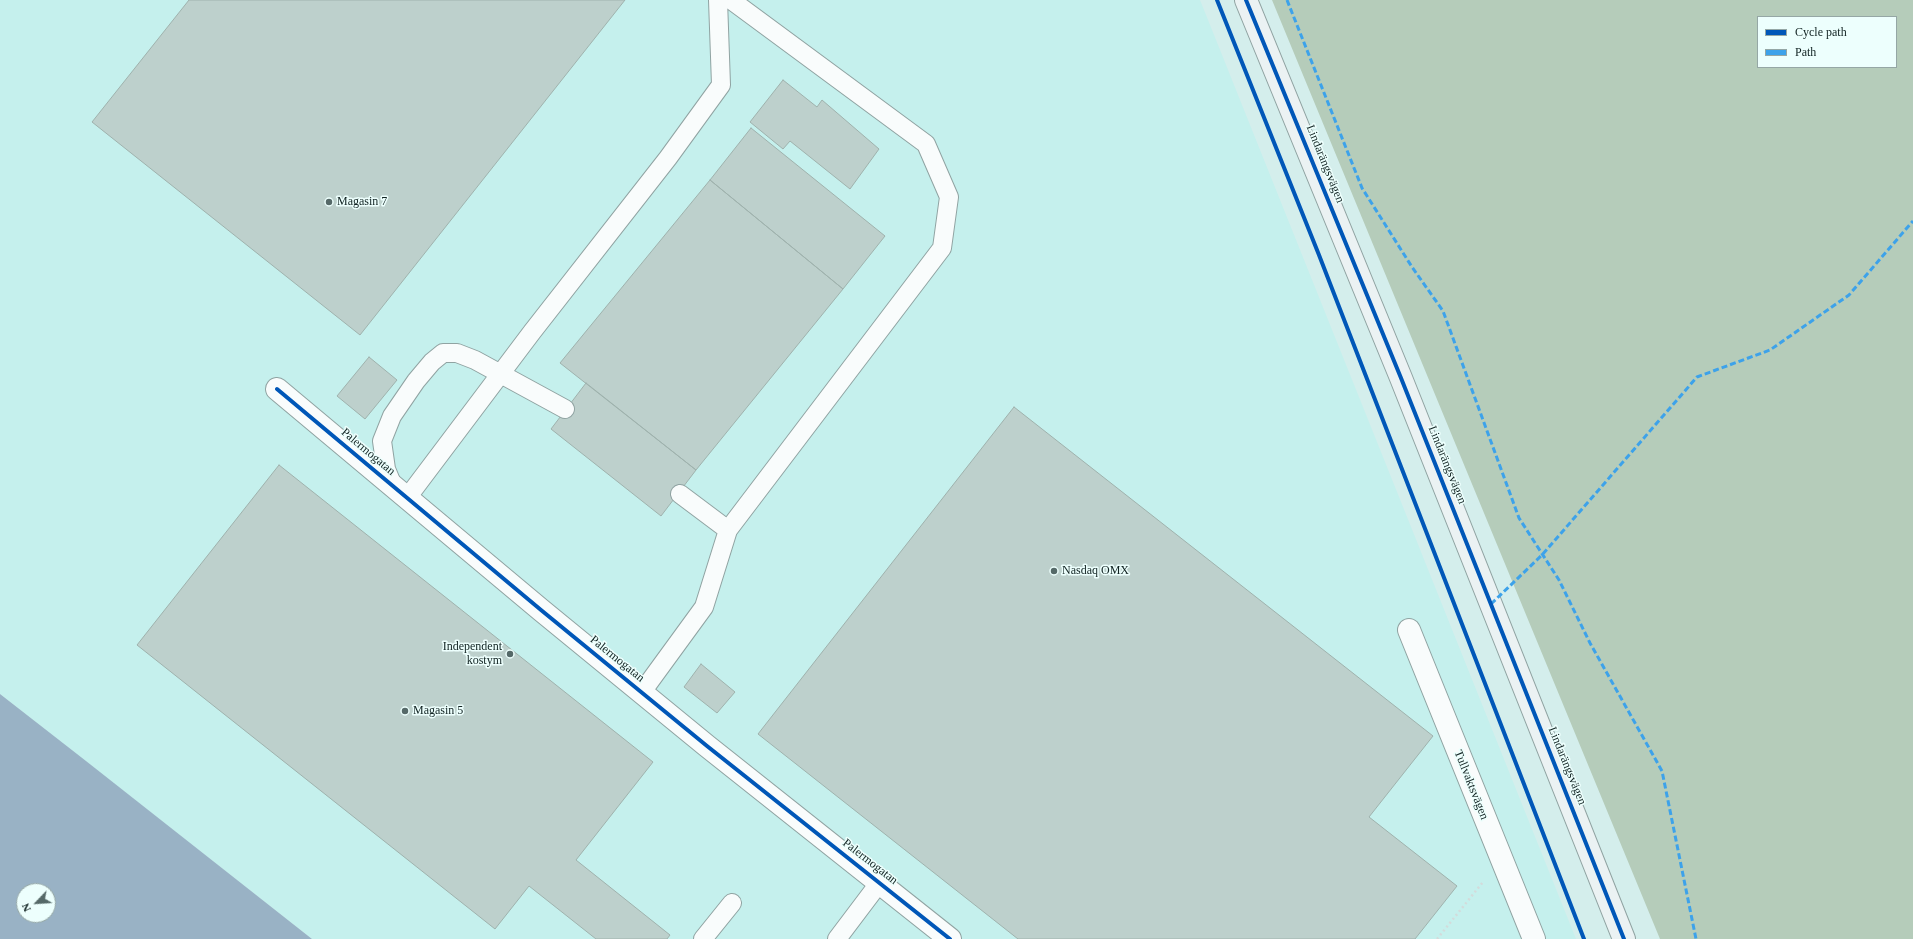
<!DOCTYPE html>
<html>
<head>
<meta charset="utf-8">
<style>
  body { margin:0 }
  #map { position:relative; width:1913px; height:939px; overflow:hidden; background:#d4eeec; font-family:Georgia,serif }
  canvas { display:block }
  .legend { position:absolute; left:1757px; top:16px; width:140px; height:52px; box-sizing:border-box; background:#edfffd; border:1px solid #95a7a5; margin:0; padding:5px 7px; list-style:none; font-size:12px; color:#102221 }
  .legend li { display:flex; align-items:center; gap:8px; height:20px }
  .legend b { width:20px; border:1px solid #95a7a5 }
  .north { position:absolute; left:16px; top:883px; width:40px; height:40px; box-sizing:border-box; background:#edfffd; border:1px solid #95a7a5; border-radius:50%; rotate:245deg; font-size:11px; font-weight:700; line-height:16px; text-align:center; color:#102221 }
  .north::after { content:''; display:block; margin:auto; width:14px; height:18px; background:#556968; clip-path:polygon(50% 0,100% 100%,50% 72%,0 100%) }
</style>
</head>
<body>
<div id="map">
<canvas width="1913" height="939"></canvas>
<ul class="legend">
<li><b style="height:5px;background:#0057b8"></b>Cycle path</li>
<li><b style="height:5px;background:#3da2ea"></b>Path</li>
</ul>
<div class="north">N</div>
</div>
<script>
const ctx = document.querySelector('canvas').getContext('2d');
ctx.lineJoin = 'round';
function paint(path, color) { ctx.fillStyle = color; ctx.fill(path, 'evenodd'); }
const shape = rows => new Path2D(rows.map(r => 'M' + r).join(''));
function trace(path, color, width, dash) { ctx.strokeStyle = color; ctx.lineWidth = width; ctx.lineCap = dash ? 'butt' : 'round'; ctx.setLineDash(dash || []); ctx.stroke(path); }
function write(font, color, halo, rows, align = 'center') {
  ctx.font = font + ' Georgia,serif'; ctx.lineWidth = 3; ctx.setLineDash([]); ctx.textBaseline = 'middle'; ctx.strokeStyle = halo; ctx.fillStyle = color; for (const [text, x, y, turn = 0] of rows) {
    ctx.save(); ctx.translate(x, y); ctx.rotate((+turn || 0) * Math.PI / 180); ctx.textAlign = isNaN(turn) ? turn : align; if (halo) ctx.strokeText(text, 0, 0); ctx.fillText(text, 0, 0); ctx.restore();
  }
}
paint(shape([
  [0,0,1200,0,1576,939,312,939,0,694]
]), '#c5f0ed');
paint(shape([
  [1272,0,1913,0,1913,939,1660,939],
  [1758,17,1896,17,1896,67,1758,67]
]), '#b5ccba');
paint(shape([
  [0,694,86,761,312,939,0,939],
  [24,891,48,891,48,915,24,915]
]), '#99b2c5');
const building = shape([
  [189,0,625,0,360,335,92,122,189,0],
  [783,80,817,107,822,100,879,149,850,189,790,141,783,149,750,122,783,80],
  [751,128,885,236,843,289,710,180,751,128],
  [710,180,843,289,696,470,560,363,710,180],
  [369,357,397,380,365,419,337,396,369,357],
  [586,383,696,470,661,516,551,429,586,383],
  [1014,407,1433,736,1369,817,1457,886,1415,939,1018,939,758,734,1014,407],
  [279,465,653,762,576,860,670,935,667,939,596,939,529,886,495,929,137,645,279,465],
  [701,664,735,692,717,713,684,687,701,664]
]);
paint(building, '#bdd0cc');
trace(building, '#9fb2ad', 1);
const lane = shape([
  [393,486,386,469,382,441,392,416,416,381,432,362,443,353,457,353,475,360,565,409],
  [680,494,728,530],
  [407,498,532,332,668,158,721,85,718,0],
  [642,692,704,607,728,530,942,248,949,197,926,144,731,0],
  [703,939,732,903],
  [837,939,880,882]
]);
const street = shape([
  [277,389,541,610,707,746,950,939],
  [1409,630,1534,939]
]);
const secondary = shape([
  [1246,0,1401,378,1624,939]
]);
trace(lane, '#90a3a2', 20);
trace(street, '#90a3a2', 24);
trace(secondary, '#90a3a2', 24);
trace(shape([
  [1437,939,1483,882]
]), '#d3dbdb', 2.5, [2, 3]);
trace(lane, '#f9fcfc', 18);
trace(street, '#f9fcfc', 22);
trace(secondary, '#ebf2f3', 22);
trace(shape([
  [1287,0,1362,188,1412,267,1443,311,1519,518,1559,580,1590,643,1662,771,1696,939],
  [1491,604,1542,555,1697,377,1770,350,1849,295,1913,221]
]), '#3da2ea', 3, [6, 3]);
trace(shape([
  [1217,0,1319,255,1584,939],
  [1246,0,1401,378,1624,939],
  [277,389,541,610,707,746,950,939]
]), '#0057b8', 4);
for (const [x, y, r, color] of [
  [329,202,4,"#556968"],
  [1054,571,4,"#556968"],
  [510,654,4,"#556968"],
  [405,711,4,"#556968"]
]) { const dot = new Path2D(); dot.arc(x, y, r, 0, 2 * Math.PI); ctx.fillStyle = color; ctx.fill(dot); trace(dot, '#edfffd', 1.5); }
write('12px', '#102221', '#edfffd', [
  ["Lindarängsvägen",1325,164,68],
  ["Palermogatan",368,452,40],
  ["Lindarängsvägen",1447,465,68],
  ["Palermogatan",617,659,39],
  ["Lindarängsvägen",1567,766,68],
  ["Tullvaktsvägen",1471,785,68],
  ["Palermogatan",870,862,38]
]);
write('12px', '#102221', '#edfffd', [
  ["Magasin 7",337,202],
  ["Nasdaq OMX",1062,571],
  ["Independent",502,647,"right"],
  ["kostym",502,661,"right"],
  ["Magasin 5",413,711]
], 'left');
</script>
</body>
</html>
